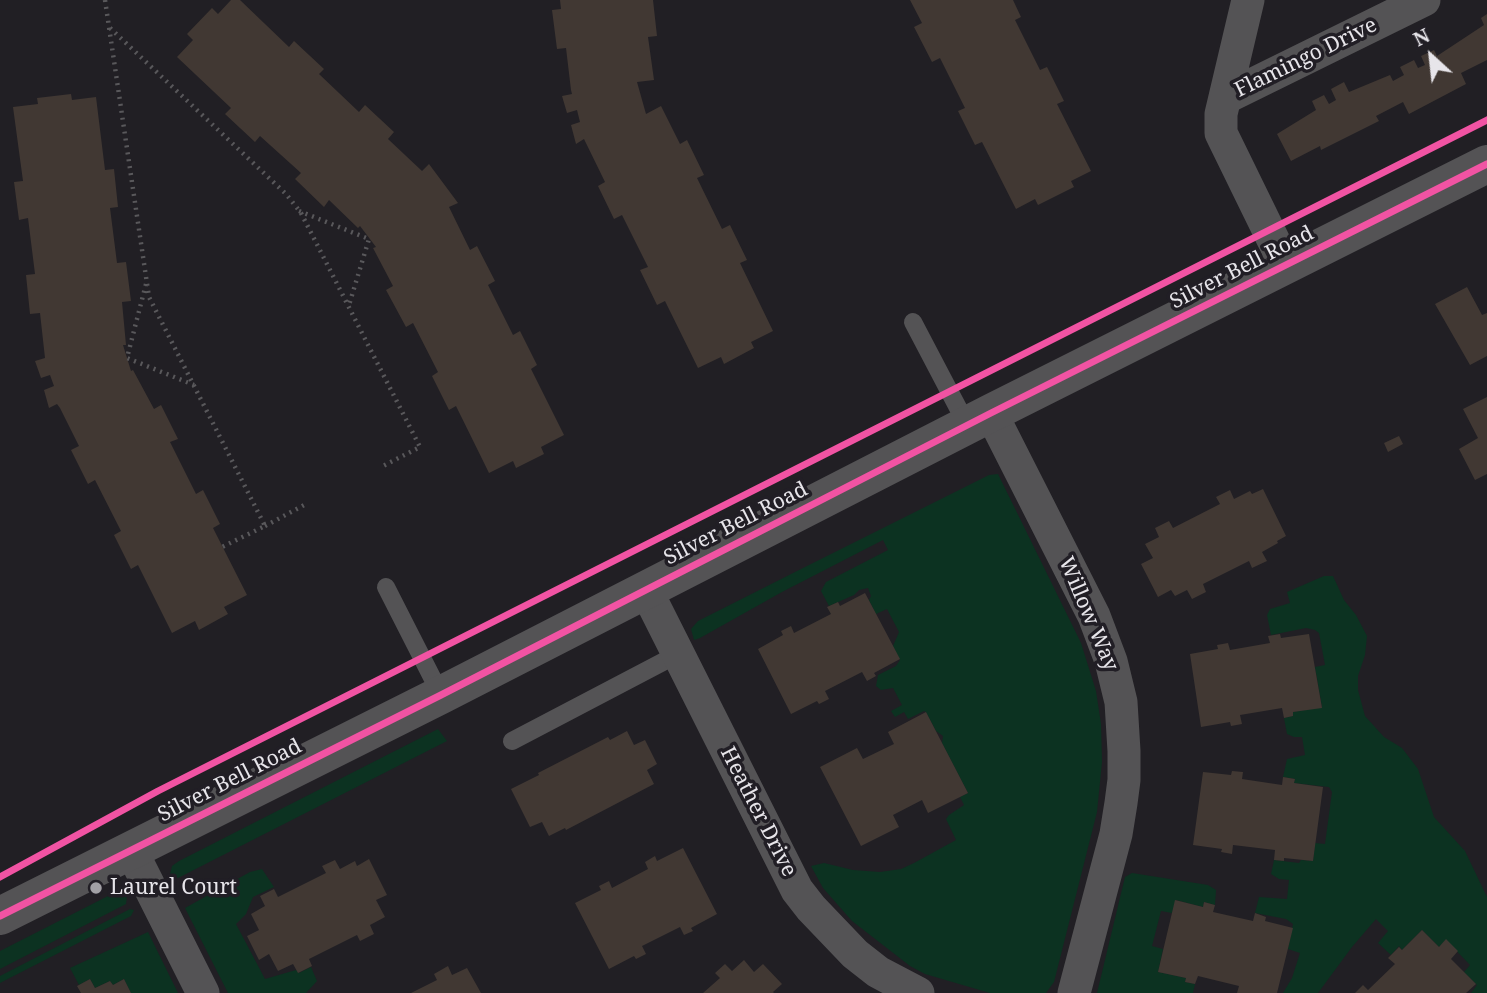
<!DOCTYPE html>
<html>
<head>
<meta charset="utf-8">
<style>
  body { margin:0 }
  #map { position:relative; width:1487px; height:993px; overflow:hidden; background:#211f24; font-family:"Noto Serif",serif }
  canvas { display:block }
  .north { position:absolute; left:1396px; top:21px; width:70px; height:70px; -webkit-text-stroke:5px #211e25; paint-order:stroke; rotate:333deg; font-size:19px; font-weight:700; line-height:28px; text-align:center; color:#e7e5ea }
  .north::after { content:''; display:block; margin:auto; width:24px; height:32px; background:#e7e5ea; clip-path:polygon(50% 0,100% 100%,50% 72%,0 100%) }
</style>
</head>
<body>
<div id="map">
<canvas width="1487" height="993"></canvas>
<div class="north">N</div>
</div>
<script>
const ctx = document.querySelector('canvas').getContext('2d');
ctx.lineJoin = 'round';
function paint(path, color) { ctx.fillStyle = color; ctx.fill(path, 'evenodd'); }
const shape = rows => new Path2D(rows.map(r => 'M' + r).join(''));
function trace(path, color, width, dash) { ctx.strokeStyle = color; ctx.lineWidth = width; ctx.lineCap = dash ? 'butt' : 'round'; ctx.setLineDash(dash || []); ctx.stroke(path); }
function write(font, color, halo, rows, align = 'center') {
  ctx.font = font + ' "Noto Serif",serif'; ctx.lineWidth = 7; ctx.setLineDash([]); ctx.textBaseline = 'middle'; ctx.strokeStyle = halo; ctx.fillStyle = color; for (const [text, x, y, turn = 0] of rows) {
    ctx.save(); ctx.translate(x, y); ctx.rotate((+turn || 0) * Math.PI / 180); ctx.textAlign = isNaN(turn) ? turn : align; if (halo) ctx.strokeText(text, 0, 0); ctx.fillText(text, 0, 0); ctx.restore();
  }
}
paint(shape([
  [998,474,1081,643,1096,691,1101,724,1102,762,1097,812,1054,982,1046,993,990,993,925,974,910,966,852,921,823,888,811,866,824,863,853,870,880,872,901,869,914,863,956,840,946,819,949,815,964,805,960,797,968,793,942,743,943,736,936,731,926,712,924,711,908,719,904,712,895,717,891,711,902,705,893,688,881,690,876,686,878,675,896,666,900,660,893,646,899,632,887,609,876,614,869,600,871,596,868,588,859,590,854,595,829,606,821,591,826,582,888,550,883,540,782,592,700,638,694,640,691,629,698,621,801,569,989,475],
  [1324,576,1333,576,1344,600,1356,615,1367,636,1365,655,1358,676,1358,690,1365,716,1384,737,1402,748,1418,769,1434,817,1465,851,1487,897,1487,993,1471,993,1477,985,1464,972,1470,965,1446,940,1439,947,1422,930,1402,950,1399,946,1391,955,1378,943,1388,931,1376,919,1352,947,1318,993,1283,993,1292,978,1300,953,1288,949,1293,924,1286,919,1255,913,1259,897,1287,899,1289,880,1279,879,1271,874,1274,860,1299,863,1301,860,1313,861,1315,843,1325,844,1332,792,1329,787,1294,783,1295,779,1283,777,1287,759,1305,755,1302,737,1294,737,1287,734,1284,718,1293,716,1293,712,1322,707,1315,667,1325,665,1319,633,1315,630,1306,628,1271,635,1267,615,1270,609,1290,603,1287,592],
  [438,729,447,741,178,878,170,874,172,866,179,861],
  [262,869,274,887,253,897,246,914,236,924,265,979,296,970,299,973,311,967,317,981,306,993,228,993,185,908,250,872],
  [1132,873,1208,885,1216,890,1215,905,1204,902,1203,907,1176,900,1172,913,1161,911,1152,946,1163,949,1158,972,1186,978,1185,982,1195,984,1193,993,1097,993,1125,877],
  [118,894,127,897,126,904,0,969,0,951,108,896],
  [130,909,134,910,131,916,0,983,0,976],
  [148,932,178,993,131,993,124,979,113,985,110,981,95,988,90,979,79,985,70,968]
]), '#0c3221');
paint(shape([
  [231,0,240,0,289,47,294,41,324,69,319,74,359,112,365,105,394,132,388,139,422,171,429,164,458,203,449,207,470,250,477,246,495,281,488,285,513,335,520,331,537,365,531,369,564,435,541,447,544,454,516,468,513,461,489,473,456,406,449,410,432,376,438,372,413,323,406,327,386,290,393,286,373,248,376,247,360,226,358,228,329,200,324,207,295,179,301,173,260,136,255,142,225,114,231,108,177,57,193,40,187,34,212,8,218,14],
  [560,0,653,0,657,36,648,37,654,80,637,82,646,114,661,106,680,144,687,140,704,175,697,178,722,229,730,225,747,260,740,263,773,331,751,342,754,348,724,364,721,357,698,368,665,301,657,305,640,270,648,267,622,215,614,219,598,186,605,182,584,139,576,144,571,125,580,122,577,110,567,113,562,96,572,94,571,90,566,48,557,49,552,10,561,9],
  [910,0,1013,0,1021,17,1015,20,1040,70,1047,67,1064,101,1057,104,1091,171,1071,181,1074,187,1038,205,1035,199,1016,209,982,142,975,145,958,111,965,108,940,58,932,62,914,27,922,23],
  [1487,14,1487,60,1461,73,1466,84,1409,114,1403,102,1376,116,1379,121,1321,150,1320,146,1291,161,1277,134,1316,110,1312,101,1324,95,1329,104,1336,100,1331,89,1344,82,1349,92,1390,75,1393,81,1404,75,1400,67,1414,60,1418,68,1425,65,1421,56,1434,50,1437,56,1484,25,1481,18],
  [71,94,72,100,96,97,105,170,114,169,118,207,110,208,117,263,126,262,131,301,122,302,126,345,123,345,131,371,133,370,154,409,161,405,178,439,170,442,196,494,203,490,220,524,213,528,247,595,224,607,228,614,199,630,195,621,172,633,138,565,131,569,114,535,121,531,95,480,88,484,71,450,79,446,60,408,57,404,49,408,44,390,54,386,50,375,41,378,35,361,45,358,40,313,30,314,26,275,35,274,28,218,19,220,14,182,23,181,13,107,38,104,37,98],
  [1467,287,1482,315,1487,313,1487,356,1470,365,1435,304],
  [1487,397,1487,474,1475,480,1459,449,1478,438,1463,409],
  [1399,436,1403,444,1388,452,1384,443],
  [1263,489,1286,536,1277,541,1278,543,1262,552,1267,561,1252,568,1249,561,1203,584,1206,592,1192,599,1187,590,1175,596,1171,590,1158,597,1141,564,1153,558,1145,544,1159,537,1155,528,1169,521,1173,528,1220,504,1216,497,1230,490,1234,499,1250,491,1252,494],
  [865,593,900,659,874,673,876,676,867,681,862,672,825,691,829,699,819,704,817,701,791,714,758,649,783,635,781,631,791,626,794,633,831,614,827,607,838,602,840,606],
  [1280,634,1281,638,1309,634,1322,708,1293,712,1293,716,1284,718,1282,708,1240,715,1242,724,1231,726,1230,722,1201,727,1190,654,1218,649,1217,645,1228,643,1230,650,1270,643,1268,636],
  [926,712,968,793,928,813,922,800,893,815,899,827,861,846,820,767,857,748,863,759,894,744,888,732],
  [627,731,634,745,645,740,657,764,647,770,654,784,566,830,565,828,549,836,542,822,530,827,511,789,539,775,538,773,608,737,610,740],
  [1232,771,1243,772,1242,779,1282,785,1283,777,1295,779,1294,783,1323,787,1313,861,1284,858,1284,861,1274,860,1275,850,1233,845,1232,854,1221,852,1222,849,1193,845,1203,772,1231,775],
  [683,848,717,914,691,928,693,931,684,935,680,927,642,946,646,954,636,959,634,956,609,969,575,903,601,890,599,886,609,881,612,888,648,869,645,862,655,856,657,861],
  [369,859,387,895,376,900,385,917,370,925,374,934,360,941,357,935,309,959,312,966,298,973,293,964,278,971,269,954,259,960,247,936,259,930,251,914,265,906,260,896,274,889,278,897,326,873,322,866,335,860,340,869,355,861,357,866],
  [1175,900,1203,907,1204,902,1215,905,1213,912,1253,921,1255,913,1266,917,1265,921,1293,928,1277,993,1237,993,1239,986,1198,976,1195,984,1185,982,1186,978,1158,972],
  [1422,930,1439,947,1446,939,1458,951,1451,959,1476,984,1466,993,1355,993,1363,985,1368,990,1395,964,1388,958,1399,947,1402,950],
  [744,960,754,972,763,964,782,984,773,992,774,993,703,993,720,978,715,973,725,964,732,971],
  [448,966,452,975,467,968,481,993,411,993,437,980,434,974],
  [90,979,95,988,110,981,113,985,124,979,131,993,81,993,77,986]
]), '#413833');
trace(shape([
  [105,0,149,297,265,526,222,547],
  [110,28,286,194,301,213,420,447,383,466],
  [299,211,369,239,349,305],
  [146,284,127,358,194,385],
  [265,526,306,504]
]), '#59585b', 4.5, [2, 5]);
trace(shape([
  [913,322,967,425],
  [386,587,441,695],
  [512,741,678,654]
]), '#545355', 18);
trace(shape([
  [1248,0,1221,114,1221,133,1286,266],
  [1225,98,1424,0],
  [991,413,1094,616,1111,661,1121,702,1124,751,1124,780,1121,803,1116,834,1074,993],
  [646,590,797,890,811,908,855,954,878,972,918,993],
  [131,850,203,993]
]), '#545355', 33);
trace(shape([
  [0,916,441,695,991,413,1487,164]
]), '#545355', 38);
trace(shape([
  [0,877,158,791,1487,120],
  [0,916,441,695,991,413,1487,164]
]), '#f153a3', 7);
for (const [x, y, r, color] of [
  [96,888,7,"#a2a0a5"]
]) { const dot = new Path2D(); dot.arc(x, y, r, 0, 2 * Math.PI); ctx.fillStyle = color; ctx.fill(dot); trace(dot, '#211e25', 2.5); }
write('21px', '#e7e5ea', '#211e25', [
  ["Flamingo Drive",1306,58,-26],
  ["Silver Bell Road",1242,268,-27],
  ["Silver Bell Road",736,524,-27],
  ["Willow Way",1088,614,67],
  ["Silver Bell Road",230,781,-27],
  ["Heather Drive",758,812,63]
]);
write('21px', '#e7e5ea', '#211e25', [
  ["Laurel Court",110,888]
], 'left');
</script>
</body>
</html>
